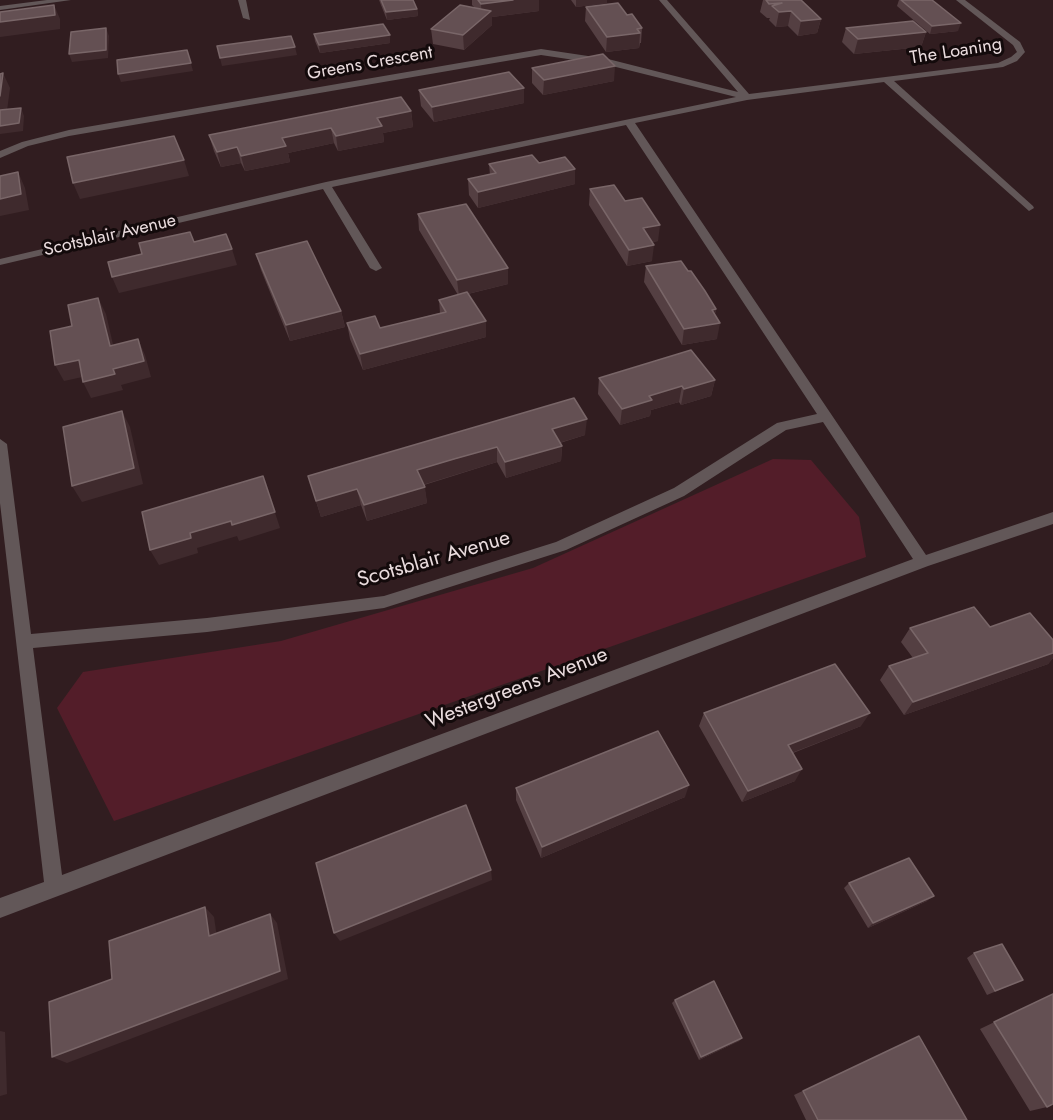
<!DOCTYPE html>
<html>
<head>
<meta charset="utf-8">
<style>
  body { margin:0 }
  canvas { display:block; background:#311d20 }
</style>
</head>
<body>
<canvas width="1053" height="1120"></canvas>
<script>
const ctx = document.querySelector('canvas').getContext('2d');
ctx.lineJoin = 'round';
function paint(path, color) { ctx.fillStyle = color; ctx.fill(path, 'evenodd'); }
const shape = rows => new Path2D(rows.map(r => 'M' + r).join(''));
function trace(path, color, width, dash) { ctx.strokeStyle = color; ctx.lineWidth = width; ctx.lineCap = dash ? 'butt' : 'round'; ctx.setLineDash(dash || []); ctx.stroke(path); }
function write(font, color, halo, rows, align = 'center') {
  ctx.font = font + ' Jost,sans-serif'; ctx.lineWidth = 6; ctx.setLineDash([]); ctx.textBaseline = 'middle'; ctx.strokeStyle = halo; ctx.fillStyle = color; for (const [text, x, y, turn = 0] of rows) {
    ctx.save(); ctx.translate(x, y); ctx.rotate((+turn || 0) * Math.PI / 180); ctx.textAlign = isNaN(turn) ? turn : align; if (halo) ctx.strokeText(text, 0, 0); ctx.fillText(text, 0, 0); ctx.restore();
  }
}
paint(shape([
  [773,459,811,460,859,517,866,557,114,821,57,708,83,672,281,641,533,568]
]), '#531d29');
paint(shape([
  [47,0,71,0,0,10,0,6,47,0],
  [238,0,246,0,250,20,243,18,238,0],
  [659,0,667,0,749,94,998,63,1011,57,1017,52,1013,45,956,0,965,0,1020,42,1025,52,1017,61,1003,67,894,81,1033,206,1034,208,1029,211,884,82,747,100,635,123,926,555,1053,512,1053,524,928,566,0,918,0,898,44,882,0,503,0,439,7,444,31,634,207,618,384,596,556,542,674,488,777,423,817,414,626,125,332,187,382,268,376,271,370,268,323,189,0,265,0,259,326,182,736,97,608,65,541,55,69,136,28,146,0,158,0,151,22,142,69,130,541,49,608,59,738,92,659,0],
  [823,422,913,559,62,875,33,648,207,632,384,608,566,550,684,496,786,430,823,422]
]), '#625758');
paint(shape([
  [379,0,413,0,417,9,418,16,387,20],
  [472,0,539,0,539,11,492,17,492,25,464,50,433,44,431,29,474,7,472,5],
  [571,0,607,0,607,3,576,7],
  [763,0,801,0,821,19,817,33,798,36,788,26,776,27,769,20,770,18,767,18,760,12],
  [899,0,932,0,958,31,930,34,897,6],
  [586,7,627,15,642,28,641,43,640,43,639,48,606,52,585,21],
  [846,28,926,32,921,47,854,54,842,42],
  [314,34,390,35,390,43,320,53,315,41],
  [532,68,614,81,543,95,532,83],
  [524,88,524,103,434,122,421,106,419,90],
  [411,111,413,127,383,133,384,142,338,151,334,143,288,153,290,162,245,171,241,163,221,167,214,151,209,135],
  [539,163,575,184,478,208,469,195,468,179,490,175,489,164],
  [590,189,625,201,658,241,652,242,652,261,627,266,589,205],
  [418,214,508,268,508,284,468,294,486,321,486,337,363,370,350,339,347,323,380,328,440,313,439,300,458,295,419,230],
  [256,254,341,311,345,327,290,341,261,270],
  [646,266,688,271,716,309,715,314,717,339,682,345,644,282],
  [599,378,715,380,711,396,681,405,679,402,651,410,650,416,620,425,598,394],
  [574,398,585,435,560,443,562,446,561,461,506,478,497,462,456,475,424,485,427,503,367,521,361,505,321,517,308,476],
  [990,627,1053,640,1053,658,1048,664,904,715,880,680,889,666,913,658,901,642,910,628],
  [704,713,861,726,793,753,795,781,742,802,699,726],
  [516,788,685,797,541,858,516,800],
  [849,883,927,901,868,928,844,888],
  [974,953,1023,980,987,995,967,958],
  [1053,994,1053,1104,1047,1107,1030,1111,980,1029],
  [675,1000,742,1038,739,1041,699,1060,672,1003],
  [919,1036,967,1120,806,1120,794,1095]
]), '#543f42');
paint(shape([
  [513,0,539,0,539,11,492,17,492,25,464,50,463,35,482,19,481,4],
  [576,0,607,0,607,3,576,7],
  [54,5,60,19,60,29,0,37,0,22],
  [417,9,418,16,387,20,386,12],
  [791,11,788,26,776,27,779,12],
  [821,19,817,33,798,36,801,21],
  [961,23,958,31,930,34,932,26],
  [106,28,109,36,108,58,72,62,69,54],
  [926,32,921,47,854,54,858,39],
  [640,33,639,48,606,52,607,37],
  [390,35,390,43,320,53,319,45],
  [295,47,297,55,222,66,220,58],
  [187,50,193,71,121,82,118,74],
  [615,66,614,81,543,95,544,80],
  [3,73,10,88,6,118,0,119,0,96],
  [524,88,524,103,434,122,432,107],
  [21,108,24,116,23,131,0,134,0,126],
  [411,111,413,127,383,133,384,142,338,151,336,136,377,118],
  [331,128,334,143,288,153,290,162,245,171,241,156,282,138],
  [237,147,241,163,221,167,217,152],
  [184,160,189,176,80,199,73,183],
  [575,169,575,184,478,208,478,192],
  [18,172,25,188,29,210,0,216,0,199],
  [660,225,658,241,641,244,643,228],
  [654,245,652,261,627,266,629,250],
  [232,249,237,265,119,293,112,277],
  [508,268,508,284,459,296,457,280],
  [98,298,106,314,117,362,110,346],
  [716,309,713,324,720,323,717,339,682,345,684,329,712,310],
  [341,311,345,327,290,341,286,325],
  [486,321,486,337,363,370,360,354],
  [138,339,145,355,151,377,121,385,123,390,91,398,83,382,113,369],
  [79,360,87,376,64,381,55,365],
  [715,380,711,396,681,405,684,389],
  [682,386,679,402,651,410,650,416,620,425,622,409,649,396],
  [122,411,130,427,143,484,82,502,72,486],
  [587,419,585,435,552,445,552,429],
  [562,446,561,461,506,478,505,462],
  [497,447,497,462,419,486,417,470],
  [263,476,280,528,239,541,237,536,197,548,198,553,159,565,150,550],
  [425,487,427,503,367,521,364,505],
  [357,489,361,505,321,517,316,501],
  [1053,653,1053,658,1048,664,904,715,913,702],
  [870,713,861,726,781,757,788,745],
  [802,769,795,781,742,802,748,791],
  [689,785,685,797,541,858,542,847],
  [491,870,492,880,340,941,334,933],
  [934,896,927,901,868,928,873,923],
  [205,907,214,917,218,945,209,936],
  [270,914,277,923,288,979,67,1063,52,1057],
  [0,1031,5,1032,7,1094,0,1096],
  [742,1038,739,1041,699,1060,701,1057]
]), '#3f2a2d');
const building = shape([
  [381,0,413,0,417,9,386,12,381,0],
  [478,0,513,0,481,4,478,0],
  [766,0,801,0,821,19,801,21,791,11,779,12,772,6,782,3,769,4,766,0],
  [901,0,932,0,961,23,932,26,901,0],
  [618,3,627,15,632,14,642,28,637,29,640,33,607,37,586,7,618,3],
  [54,5,55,15,0,22,0,12,54,5],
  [460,5,491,11,463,35,431,29,460,5],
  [913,21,926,32,858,39,846,28,913,21],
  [383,24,390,35,319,45,314,34,383,24],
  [106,28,106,50,69,54,71,32,106,28],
  [291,36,295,47,220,58,217,46,291,36],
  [187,50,191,63,118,74,117,60,187,50],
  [603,54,615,66,544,80,532,68,603,54],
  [509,72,524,88,432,107,419,90,509,72],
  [3,73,0,96,0,74,3,73],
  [401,97,411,111,377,118,382,126,336,136,331,128,282,138,286,146,241,156,237,147,217,152,209,135,401,97],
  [21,108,19,123,0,126,0,110,21,108],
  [174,136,184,160,73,183,67,157,174,136],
  [532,155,539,163,565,157,575,169,478,192,468,179,496,173,489,164,532,155],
  [18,172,21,194,0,199,0,176,18,172],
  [614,185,625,201,642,198,660,225,643,228,654,245,629,250,590,189,614,185],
  [466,204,508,268,457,280,418,214,466,204],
  [190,232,194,242,226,234,232,249,112,277,108,262,142,254,139,243,190,232],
  [307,241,341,311,286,325,256,254,307,241],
  [681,261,688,271,691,271,705,291,716,309,712,310,720,323,684,329,646,266,681,261],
  [467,292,486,321,360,354,347,323,375,316,380,328,446,312,439,300,467,292],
  [98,298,110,346,138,339,144,361,113,369,115,374,83,382,79,360,55,365,50,331,72,326,68,305,98,298],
  [691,350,715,380,684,389,682,386,649,396,652,400,622,409,599,378,691,350],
  [574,398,587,419,552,429,562,446,505,462,497,447,454,459,417,470,425,487,364,505,357,489,316,501,308,476,574,398],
  [122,411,134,468,72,486,63,427,122,411],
  [263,476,275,512,232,525,231,521,190,533,191,538,150,550,142,512,263,476],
  [974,607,990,627,1030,613,1053,640,1053,653,913,702,889,666,928,653,910,628,974,607],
  [835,664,870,713,788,745,802,769,748,791,704,713,835,664],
  [658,731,689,785,542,847,516,788,658,731],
  [466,805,491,870,334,933,316,863,466,805],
  [909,858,934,896,873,923,849,883,909,858],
  [205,907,209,936,270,914,280,971,52,1057,49,1002,112,979,109,941,205,907],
  [1002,944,1023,980,995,991,974,953,1002,944],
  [714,981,742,1038,701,1057,675,1000,714,981],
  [1053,994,1053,1104,1047,1107,994,1022,1053,994],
  [919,1036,967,1120,818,1120,803,1091,919,1036]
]);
paint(building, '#645053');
trace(building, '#796668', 1.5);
write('18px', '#eadcde', '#130a0b', [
  ["The Loaning",956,52,-9],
  ["Greens Crescent",370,64,-10],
  ["Scotsblair Avenue",110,236,-13]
]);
write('21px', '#eadcde', '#130a0b', [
  ["Scotsblair Avenue",434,560,-16],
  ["Westergreens Avenue",517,689,-21]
]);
</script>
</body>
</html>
